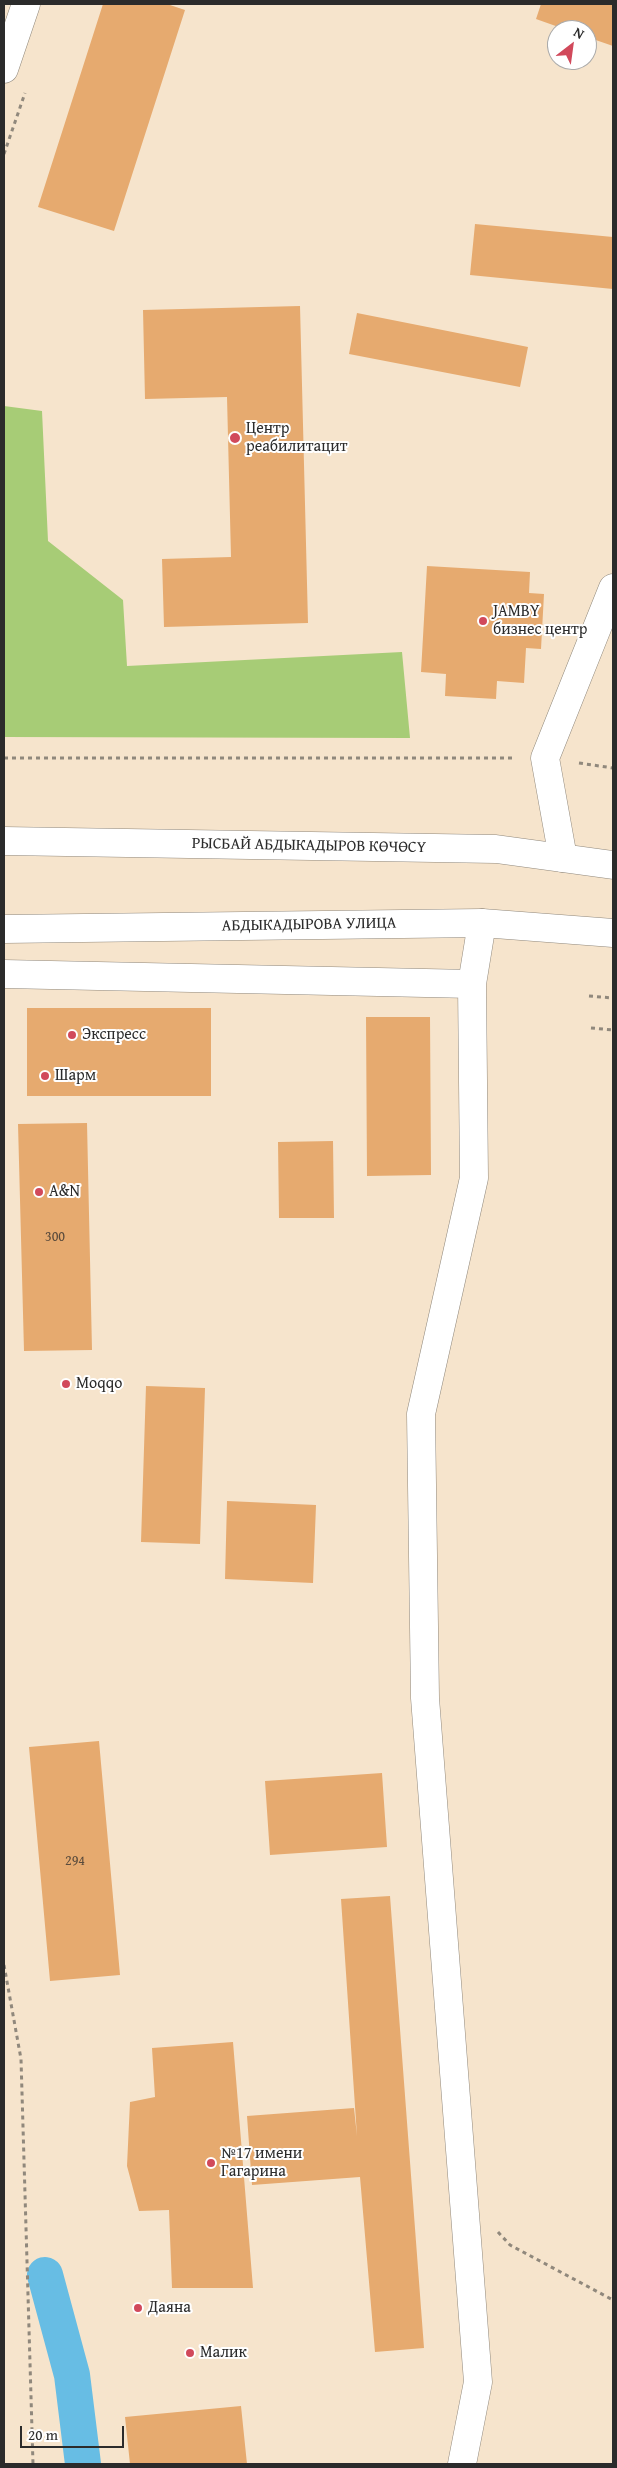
<!DOCTYPE html>
<html>
<head>
<meta charset="utf-8">
<style>
  body { margin:0 }
  #map { position:relative; width:617px; height:2468px; overflow:hidden; background:#f6e4cc; font-family:"Gentium Book Plus",serif }
  canvas { display:block }
  .frame { position:absolute; inset:0; border:5px solid #2b2b2b; pointer-events:none }
  .north { position:absolute; left:547px; top:20px; width:50px; height:50px; box-sizing:border-box; background:#fff; border:1px solid #aaa; border-radius:50%; rotate:30deg; font-size:14px; font-weight:700; line-height:20px; text-align:center; color:#2b2b2b }
  .north::after { content:''; display:block; margin:auto; width:18px; height:22px; background:#d1495b; clip-path:polygon(50% 0,100% 100%,50% 72%,0 100%) }
  .scale { position:absolute; left:20px; top:2426px; width:104px; height:22px; box-sizing:border-box; border:2px solid #2b2b2b; border-top:0; padding-left:6px; font-size:15px; line-height:18px; white-space:nowrap; color:#2b2b2b; -webkit-text-stroke:4px #fff; paint-order:stroke }
</style>
</head>
<body>
<div id="map">
<canvas width="617" height="2468"></canvas>
<div class="frame"></div>
<div class="north">N</div>
<div class="scale">20 m</div>
</div>
<script>
const ctx = document.querySelector('canvas').getContext('2d');
ctx.lineJoin = 'round';
function paint(path, color) { ctx.fillStyle = color; ctx.fill(path, 'evenodd'); }
const shape = rows => new Path2D(rows.map(r => 'M' + r).join(''));
function trace(path, color, width, dash) { ctx.strokeStyle = color; ctx.lineWidth = width; ctx.lineCap = dash ? 'butt' : 'round'; ctx.setLineDash(dash || []); ctx.stroke(path); }
function write(font, color, halo, rows, align = 'center') {
  ctx.font = font + ' "Gentium Book Plus",serif'; ctx.lineWidth = 4; ctx.setLineDash([]); ctx.textBaseline = 'middle'; ctx.strokeStyle = halo; ctx.fillStyle = color; for (const [text, x, y, turn = 0] of rows) {
    ctx.save(); ctx.translate(x, y); ctx.rotate((+turn || 0) * Math.PI / 180); ctx.textAlign = isNaN(turn) ? turn : align; if (halo) ctx.strokeText(text, 0, 0); ctx.fillText(text, 0, 0); ctx.restore();
  }
}
paint(shape([
  [4,406,42,411,48,541,123,600,127,666,402,652,410,738,4,737]
]), '#a7cc76');
trace(shape([
  [45,2275,72,2375,83,2464]
]), '#67bde4', 36);
paint(shape([
  [103,4,167,4,185,10,114,231,38,207],
  [541,4,613,4,613,46,587,37,587,30,567,30,536,19],
  [475,224,613,237,613,289,470,275],
  [300,306,308,623,164,627,162,559,231,557,227,397,145,399,143,310],
  [357,313,528,347,520,387,349,354],
  [427,566,530,572,529,593,544,594,541,649,526,648,524,683,497,681,496,699,445,696,446,674,421,672],
  [27,1008,211,1008,211,1096,27,1096],
  [366,1017,430,1017,431,1175,367,1176],
  [87,1123,92,1350,24,1351,18,1124],
  [333,1141,334,1218,279,1218,278,1142],
  [146,1386,205,1388,200,1544,141,1542],
  [227,1501,316,1505,313,1583,225,1579],
  [99,1741,120,1975,50,1981,29,1747],
  [382,1773,387,1847,270,1855,265,1781],
  [390,1896,424,2348,375,2352,360,2177,252,2185,247,2116,354,2108,357,2136,341,1899],
  [233,2042,253,2288,172,2288,169,2210,139,2211,127,2166,130,2102,155,2097,152,2048],
  [241,2406,247,2464,130,2464,125,2417]
]), '#e6aa6f');
const minor = shape([
  [563,858,545,758,613,588],
  [4,974,472,984,474,1178,421,1414,425,1698,478,2382,462,2464],
  [472,984,482,923]
]);
const major = shape([
  [4,69,26,4],
  [4,841,496,849,613,865],
  [4,929,482,923,613,933]
]);
trace(minor, '#90887c', 29);
trace(major, '#90887c', 29);
trace(shape([
  [4,154,25,93],
  [4,758,513,758],
  [579,763,613,768],
  [589,996,613,998],
  [591,1028,613,1030],
  [4,1965,21,2059,33,2464],
  [498,2232,510,2245,613,2300]
]), '#90887c', 3, [4, 4]);
trace(minor, '#fff', 28);
trace(major, '#fff', 28);
for (const [x, y, r, color] of [
  [235,438,6,"#d1495b"],
  [483,621,5,"#d1495b"],
  [72,1035,5,"#d1495b"],
  [45,1076,5,"#d1495b"],
  [39,1192,5,"#d1495b"],
  [66,1384,5,"#d1495b"],
  [211,2163,5,"#d1495b"],
  [138,2308,5,"#d1495b"],
  [190,2353,5,"#d1495b"]
]) { const dot = new Path2D(); dot.arc(x, y, r, 0, 2 * Math.PI); ctx.fillStyle = color; ctx.fill(dot); trace(dot, '#fff', 2); }
write('14px', '#5a4b3c', null, [
  ["300",55,1237],
  ["294",75,1861]
]);
write('16px', '#2b2b2b', '#fff', [
  ["Центр",246,429],
  ["реабилитацит",246,447],
  ["JAMBY",493,612],
  ["бизнес центр",493,630],
  ["Экспресс",82,1035],
  ["Шарм",55,1076],
  ["A&N",49,1192],
  ["Moqqo",76,1384],
  ["№17 имени",221,2154],
  ["Гагарина",221,2172],
  ["Даяна",148,2308],
  ["Малик",200,2353]
], 'left');
write('16px', '#2b2b2b', '#fff', [
  ["РЫСБАЙ АБДЫКАДЫРОВ КӨЧӨСҮ",309,846,1],
  ["АБДЫКАДЫРОВА УЛИЦА",309,925,-1]
]);
</script>
</body>
</html>
